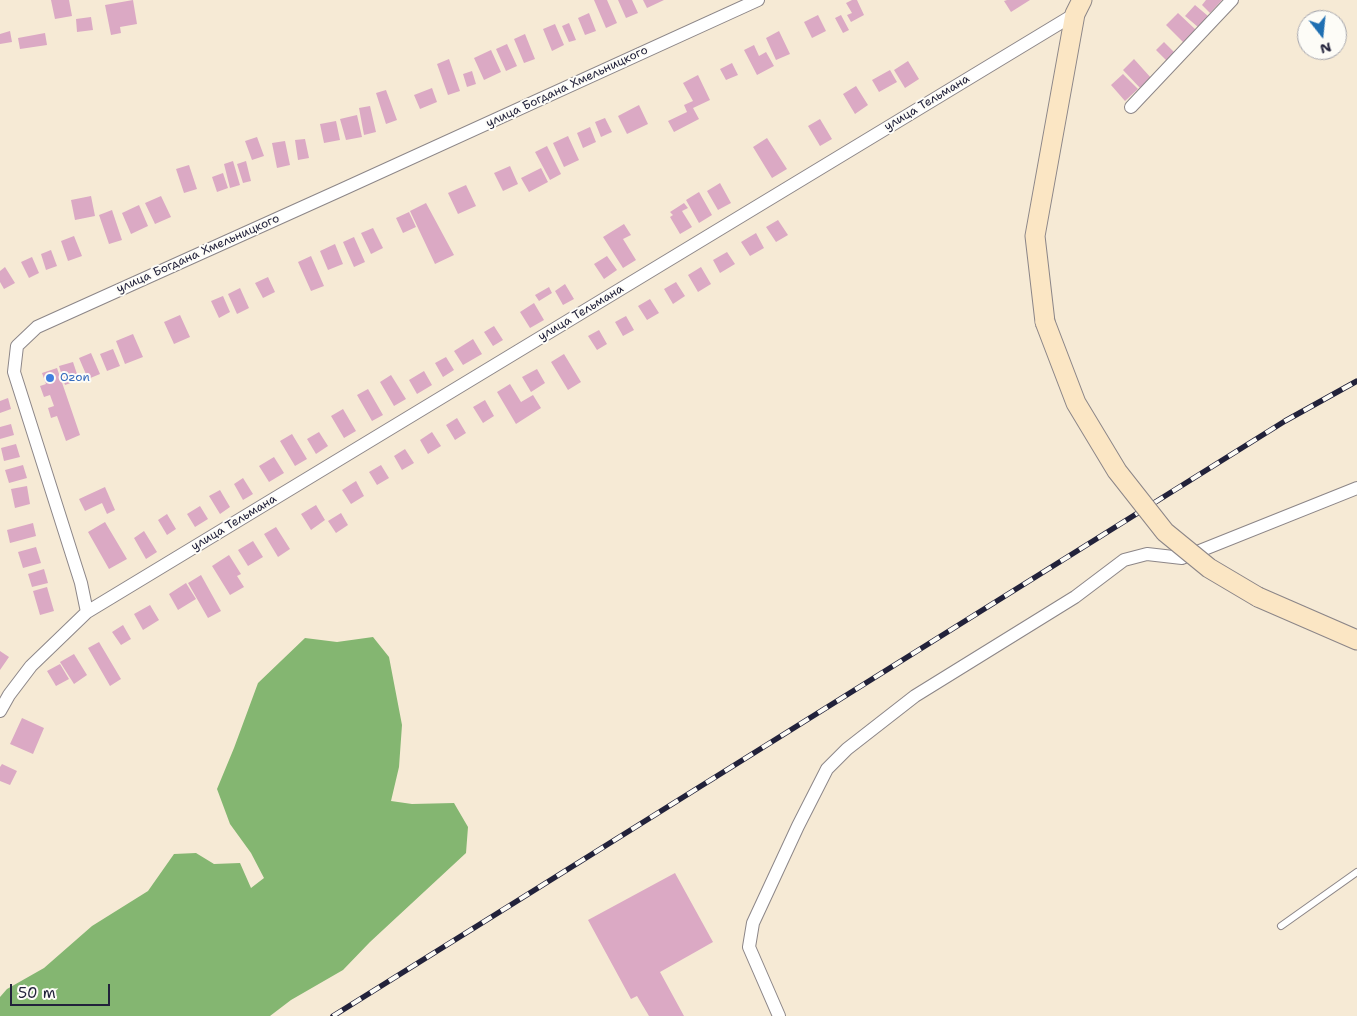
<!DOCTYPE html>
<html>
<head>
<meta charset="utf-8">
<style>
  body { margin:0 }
  #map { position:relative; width:1357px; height:1016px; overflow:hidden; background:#f6ead5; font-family:"Shantell Sans",sans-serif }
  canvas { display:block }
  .north { position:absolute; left:1297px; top:10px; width:50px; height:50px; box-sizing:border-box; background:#fdfcf7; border:1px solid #a5a5ac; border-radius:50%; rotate:164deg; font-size:14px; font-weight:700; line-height:20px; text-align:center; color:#22223b }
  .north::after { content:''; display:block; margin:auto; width:18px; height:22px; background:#1f6fb2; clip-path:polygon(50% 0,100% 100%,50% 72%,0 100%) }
  .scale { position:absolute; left:10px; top:984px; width:100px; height:22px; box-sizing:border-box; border:2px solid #22223b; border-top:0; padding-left:6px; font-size:15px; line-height:18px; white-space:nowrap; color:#22223b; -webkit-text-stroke:4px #fdfcf7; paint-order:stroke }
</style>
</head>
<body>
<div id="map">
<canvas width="1357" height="1016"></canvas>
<div class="north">N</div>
<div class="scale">50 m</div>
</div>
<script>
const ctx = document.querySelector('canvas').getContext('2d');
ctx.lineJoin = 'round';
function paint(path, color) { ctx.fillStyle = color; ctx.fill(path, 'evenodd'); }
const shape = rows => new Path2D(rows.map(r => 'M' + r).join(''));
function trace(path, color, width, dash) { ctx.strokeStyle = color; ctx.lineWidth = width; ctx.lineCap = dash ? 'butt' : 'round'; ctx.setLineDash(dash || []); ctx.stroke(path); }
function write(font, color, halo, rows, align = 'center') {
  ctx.font = font + ' "Shantell Sans",sans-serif'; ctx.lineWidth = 4; ctx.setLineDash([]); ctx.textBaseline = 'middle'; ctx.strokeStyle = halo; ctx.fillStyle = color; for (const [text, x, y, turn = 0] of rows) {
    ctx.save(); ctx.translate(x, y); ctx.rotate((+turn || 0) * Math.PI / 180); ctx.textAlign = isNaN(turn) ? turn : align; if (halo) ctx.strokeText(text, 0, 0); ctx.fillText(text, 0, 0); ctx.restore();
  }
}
paint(shape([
  [373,637,389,657,402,725,399,767,391,801,412,804,454,803,468,827,466,853,370,942,343,970,291,1000,270,1016,0,1016,0,997,7,989,44,968,92,926,148,891,174,854,196,853,214,864,240,863,251,888,264,878,251,853,230,824,217,789,234,748,258,683,305,638,337,642]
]), '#84b671');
paint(shape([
  [51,0,69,0,72,16,55,19],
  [133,0,137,24,120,27,121,33,111,35,105,5],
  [594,0,607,0,617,23,606,28],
  [618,0,632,0,638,13,626,18],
  [643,0,664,0,647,8],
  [852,0,857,0,864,15,851,22,847,15,852,13,846,3],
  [1007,0,1030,0,1011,12,1004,1],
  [1206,0,1222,0,1210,13,1202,5],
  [1195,5,1208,16,1198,27,1185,16],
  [589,13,596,31,585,35,578,18],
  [1178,13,1196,30,1184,43,1166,25],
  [818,15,826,31,812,38,804,22],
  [841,15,849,30,843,33,835,18],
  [91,17,93,30,77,32,76,19],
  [569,23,576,40,569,42,562,26],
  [555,24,564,45,552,51,543,29],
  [10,31,12,42,0,44,0,34],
  [779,31,790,54,776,60,766,38],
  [45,33,47,45,20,49,18,38],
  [525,34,535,59,524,63,514,39],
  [1164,42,1175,53,1167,61,1156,50],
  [507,44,517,66,506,71,496,49],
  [754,45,759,56,766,52,774,66,757,75,744,50],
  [491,50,501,72,484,80,474,58],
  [449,59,460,91,448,95,437,64],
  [1134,59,1152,79,1141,89,1123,70],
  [908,61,919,79,905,88,894,70],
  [732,63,738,75,726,80,720,69],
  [890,70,897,82,879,92,872,80],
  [472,71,476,84,467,87,463,74],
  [1123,74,1138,89,1125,101,1111,85],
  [698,75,710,100,693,108,699,119,674,132,668,121,687,112,684,105,693,101,683,83],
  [856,86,868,105,855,114,843,94],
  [432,88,437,102,420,109,414,95],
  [386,90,397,120,386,124,376,93],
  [639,105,648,124,627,134,618,116],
  [370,106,376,132,364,135,359,108],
  [357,115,362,137,346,140,340,119],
  [605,118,612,132,601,137,595,122],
  [820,119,832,139,820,146,808,126],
  [336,121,340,140,324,143,320,124],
  [590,127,596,142,583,148,577,133],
  [568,136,579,160,564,167,553,143],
  [257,137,264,156,252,160,245,141],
  [767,138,787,169,772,178,753,147],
  [305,139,309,158,298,160,295,140],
  [285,141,290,165,277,168,272,143],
  [547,146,561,174,550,180,535,152],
  [233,161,240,185,230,188,224,164],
  [246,161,251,181,243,183,237,164],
  [189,165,197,189,184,193,176,169],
  [510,166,518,184,503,191,494,173],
  [541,168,548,182,529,192,521,178],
  [223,173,228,188,217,192,212,177],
  [720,183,731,203,718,210,707,191],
  [466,185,476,206,458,214,448,193],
  [699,192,712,215,699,223,686,200],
  [91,196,95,216,75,220,71,200],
  [161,196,171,217,155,224,145,203],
  [426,203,454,255,435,264,410,211],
  [684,203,688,208,682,211,692,227,680,234,670,217,673,215,670,212],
  [139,205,148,226,131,234,122,213],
  [112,210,122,240,109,244,99,215],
  [409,212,416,227,403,233,396,218],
  [778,220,788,235,776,242,766,227],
  [624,224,631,235,623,239,636,260,623,268,603,237],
  [373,228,383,248,371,254,361,233],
  [756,233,764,248,750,256,741,242],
  [74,236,82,256,68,261,61,241],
  [354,237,365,262,354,267,343,242],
  [335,244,343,264,328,270,320,251],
  [51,250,57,266,46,270,41,254],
  [727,252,735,264,720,273,713,260],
  [311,256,324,286,311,291,298,262],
  [607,256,617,270,604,279,594,264],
  [32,257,39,273,29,278,21,262],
  [5,267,15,283,4,289,0,282,0,271],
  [701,267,711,284,698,292,688,275],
  [268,277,275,292,263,298,255,283],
  [676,282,685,296,673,304,664,289],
  [565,284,574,299,563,305,555,291],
  [549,287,552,293,539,301,535,295],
  [240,288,249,308,237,314,228,294],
  [223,296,230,312,219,318,211,301],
  [650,299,659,313,647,320,638,306],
  [534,303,544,320,530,328,520,312],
  [180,315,190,337,174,344,164,322],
  [626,316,634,330,623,336,615,322],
  [494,326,503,340,493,346,484,332],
  [599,330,607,344,597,350,588,336],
  [133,334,143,357,125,364,116,341],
  [473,339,482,354,463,365,454,351],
  [113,349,120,366,107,371,100,354],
  [91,353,100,374,88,379,79,358],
  [564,354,581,382,568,390,551,362],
  [446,357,454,370,443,377,435,363],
  [73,362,79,380,65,385,59,366],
  [57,368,80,435,66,441,57,416,51,418,48,408,54,406,50,395,44,397,40,386,46,384,42,373],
  [537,369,545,383,531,392,522,377],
  [424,371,432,385,417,394,409,380],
  [391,375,406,399,394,406,380,382],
  [510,384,521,402,533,395,541,408,516,424,497,392],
  [368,389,383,415,372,421,357,395],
  [8,398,11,409,0,413,0,401],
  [485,400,494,416,483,423,473,407],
  [343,409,356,431,344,438,331,416],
  [457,418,466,433,455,440,446,425],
  [11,424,14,435,0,439,0,427],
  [319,432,328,446,316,454,307,439],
  [432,432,441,446,428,454,420,440],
  [292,434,307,459,295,466,280,441],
  [16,444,20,457,4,461,1,448],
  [405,449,414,463,402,470,394,456],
  [274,457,284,473,269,482,259,466],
  [23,465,27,478,9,483,5,470],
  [381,465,389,478,377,485,369,472],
  [243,478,253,494,243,500,234,484],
  [356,481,364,496,351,504,342,490],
  [27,486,30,504,15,508,11,489],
  [105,487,115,510,107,514,102,503,85,511,79,499],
  [220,490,230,507,220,514,209,496],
  [316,505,325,520,311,530,301,514],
  [200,506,208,519,195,527,187,514],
  [341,513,348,525,336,533,328,521],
  [167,514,176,529,167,535,158,520],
  [105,522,127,559,109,569,88,532],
  [33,523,36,536,10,543,7,530],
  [276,527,290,549,278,557,264,534],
  [144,531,157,552,146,559,134,538],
  [253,541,263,557,248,566,238,550],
  [36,547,41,563,23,568,18,552],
  [229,555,241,574,237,576,244,587,230,595,212,566],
  [44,569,48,583,32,587,28,574],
  [201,575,221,611,208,618,188,583],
  [186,583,196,599,178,610,169,594],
  [47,587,54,611,40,615,33,591],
  [150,605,159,620,143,630,134,614],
  [123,625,131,639,121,645,112,632],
  [99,642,121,679,110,686,88,648],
  [0,651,9,657,0,670],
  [74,654,87,675,74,684,60,662],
  [60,664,69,679,56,686,47,671],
  [22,718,44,728,33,754,10,744],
  [2,764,17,771,10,785,0,781,0,767],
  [675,873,713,942,660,972,684,1016,649,1016,637,996,631,999,588,920]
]), '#dba9c4');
const lane = shape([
  [1281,926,1357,872]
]);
const street = shape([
  [1131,107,1232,0],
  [87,612,1075,14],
  [0,711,9,695,31,666,87,612,81,583,14,372,17,346,37,327,341,190,758,0],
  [779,1016,749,947,753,923,798,826,827,769,847,749,915,696,1075,597,1124,560,1147,554,1182,558,1357,488]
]);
const secondary = shape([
  [1045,322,1035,236,1075,14,1082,0],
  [1258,597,1357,640]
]);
trace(lane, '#8c8688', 8);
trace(street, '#8c8688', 14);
trace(secondary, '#8c8688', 21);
trace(lane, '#fff', 6);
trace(street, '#fff', 12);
trace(secondary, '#fbe6c4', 19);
const rail = shape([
  [333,1016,1285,421,1357,381]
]);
trace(rail, '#22223b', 5.5);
trace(rail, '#fdfcf7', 4, [11]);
const secondaryBridge = shape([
  [1045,322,1076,403,1117,471,1165,532,1209,568,1258,597]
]);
trace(secondaryBridge, '#8c8688', 21, []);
trace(secondaryBridge, '#fbe6c4', 19);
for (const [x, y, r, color] of [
  [50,378,5,"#3f7fe0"]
]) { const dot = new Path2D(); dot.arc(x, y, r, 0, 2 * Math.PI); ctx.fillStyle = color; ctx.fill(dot); trace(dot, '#fdfcf7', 2); }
write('12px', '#22223b', '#fdfcf7', [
  ["улица Богдана Хмельницкого",567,87,-25],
  ["улица Тельмана",927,103,-31],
  ["улица Богдана Хмельницкого",198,254,-24],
  ["улица Тельмана",581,313,-31],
  ["улица Тельмана",234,523,-31]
]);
write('12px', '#366cbe', '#fdfcf7', [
  ["Ozon",60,378]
], 'left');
</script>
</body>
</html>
